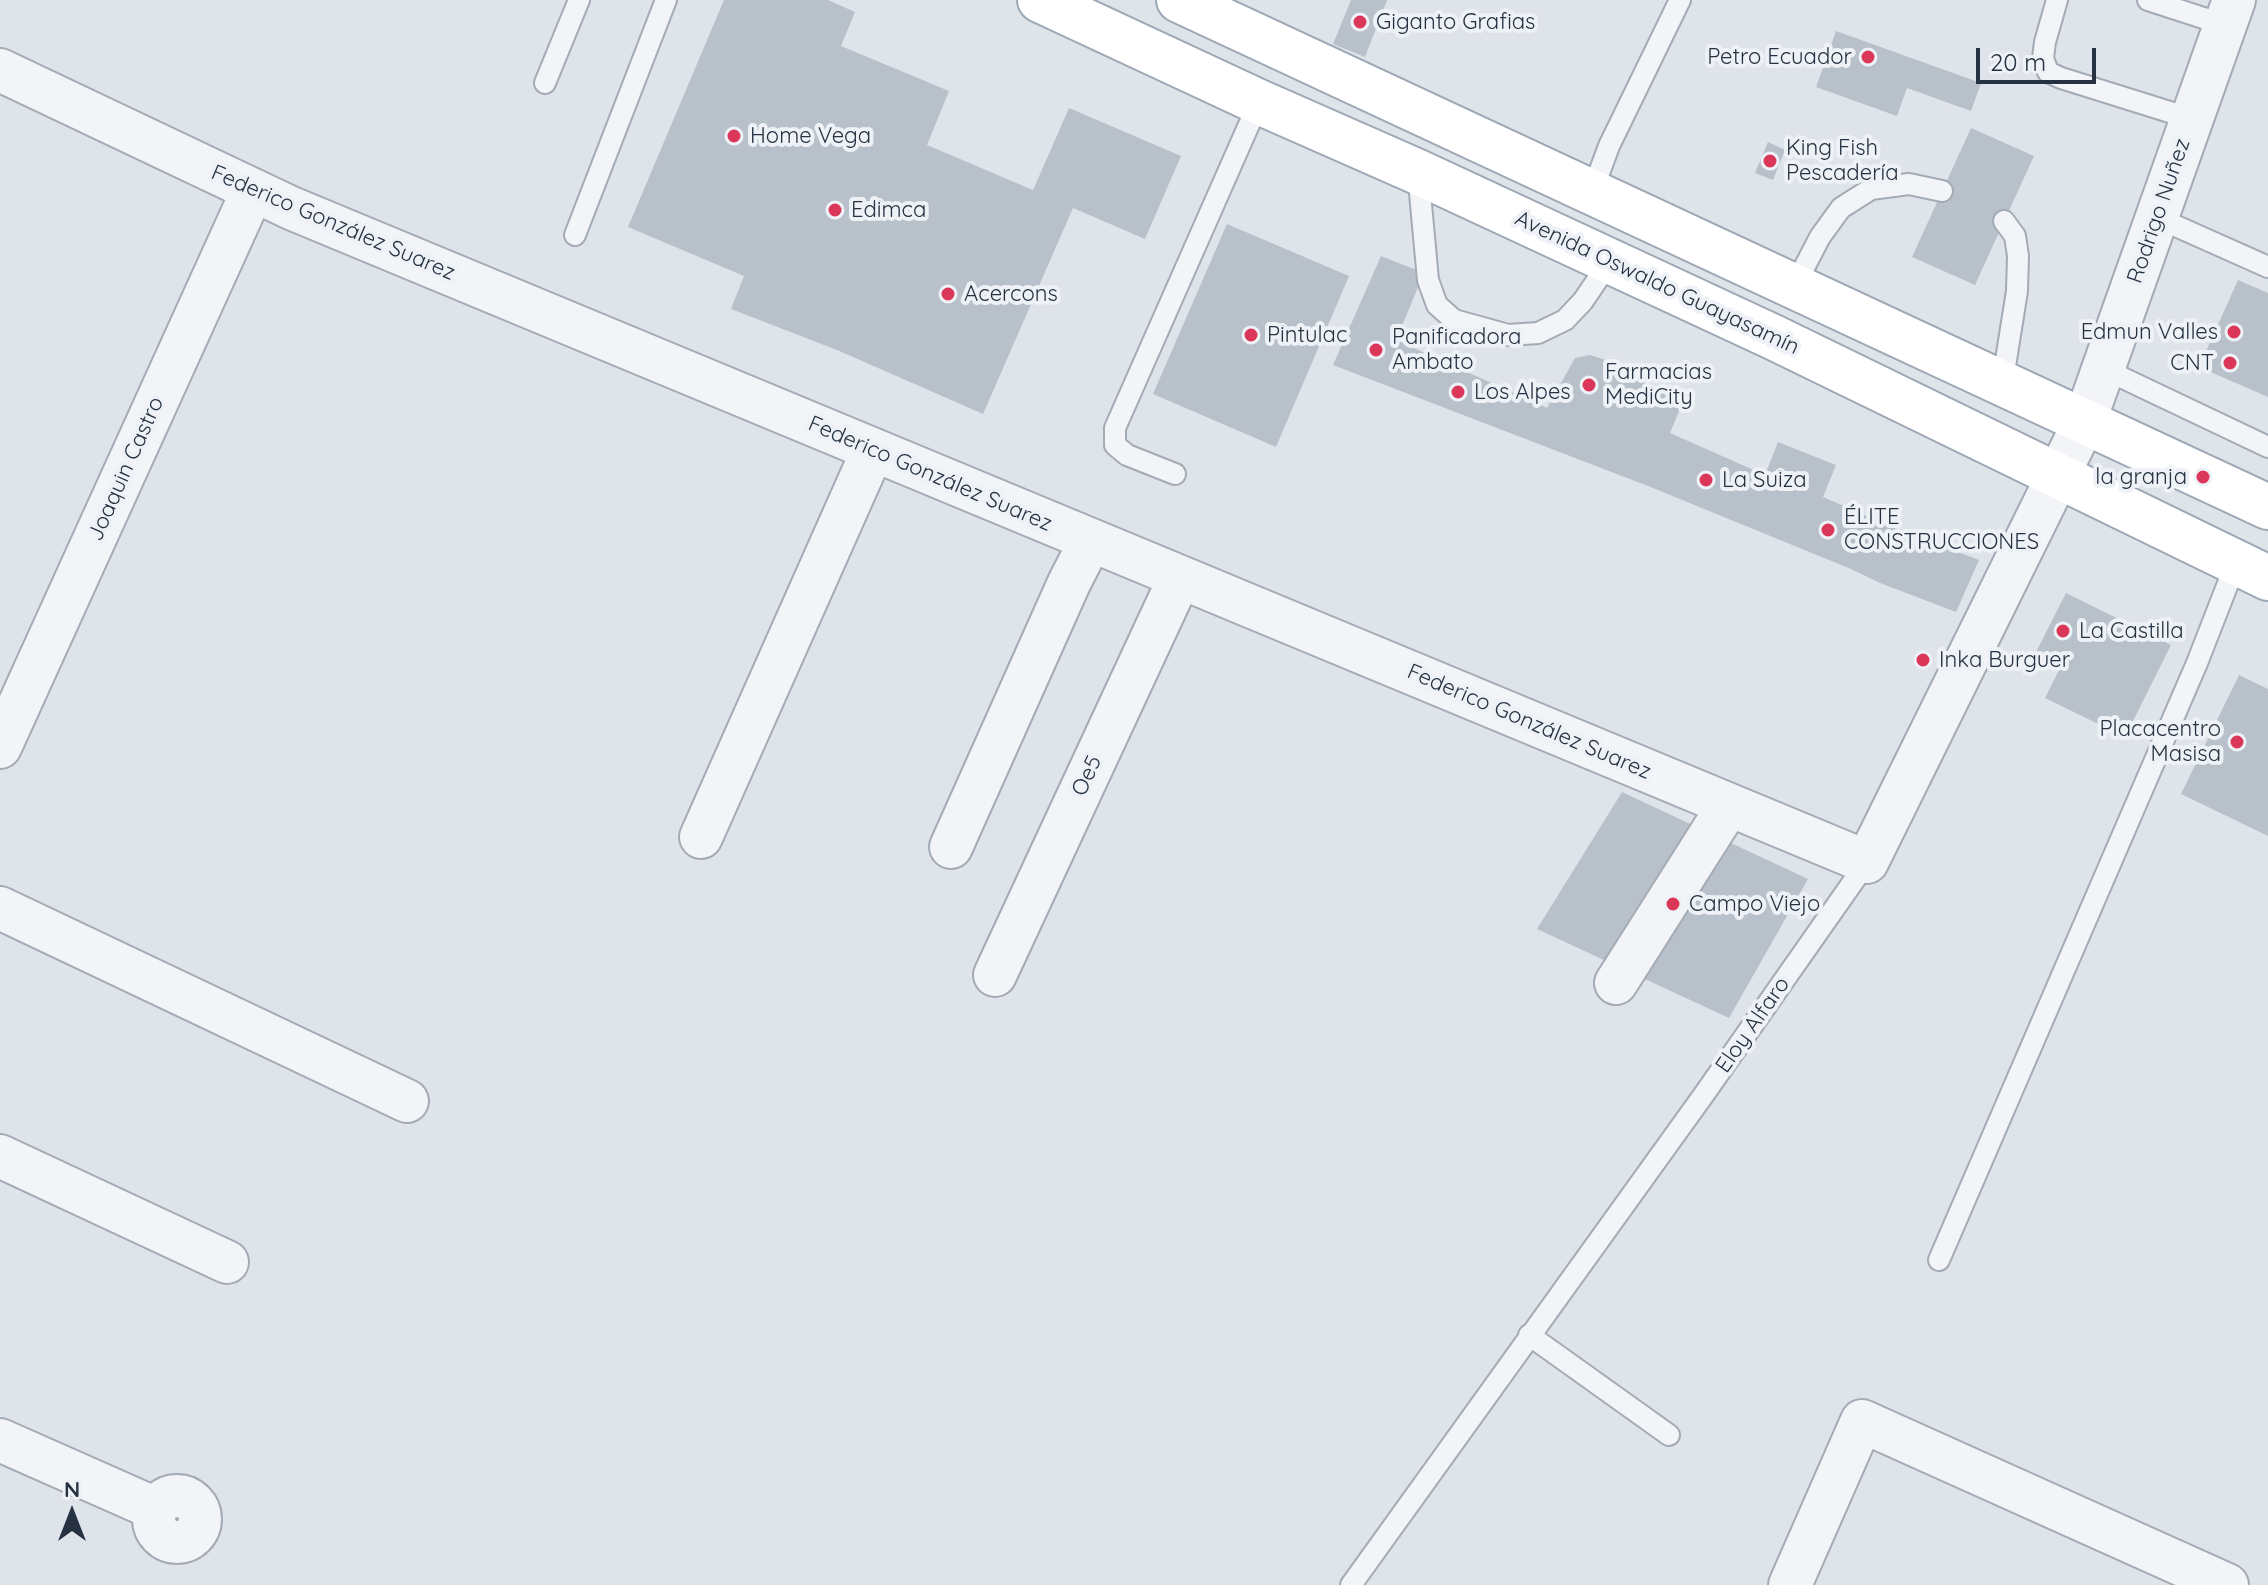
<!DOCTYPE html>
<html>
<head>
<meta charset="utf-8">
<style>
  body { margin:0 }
  #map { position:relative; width:2268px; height:1585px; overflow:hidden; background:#dfe4ea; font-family:Quicksand,sans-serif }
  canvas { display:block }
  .north { position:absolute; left:32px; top:1473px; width:80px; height:80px; -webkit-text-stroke:6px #eef2f7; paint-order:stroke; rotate:0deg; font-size:22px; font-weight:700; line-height:32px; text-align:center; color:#263242 }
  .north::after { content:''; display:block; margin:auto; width:28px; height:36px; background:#263242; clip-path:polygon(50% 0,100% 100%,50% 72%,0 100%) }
  .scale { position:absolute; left:1976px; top:48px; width:120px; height:36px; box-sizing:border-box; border:4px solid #263242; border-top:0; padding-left:10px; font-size:24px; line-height:28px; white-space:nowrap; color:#263242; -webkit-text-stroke:6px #eef2f7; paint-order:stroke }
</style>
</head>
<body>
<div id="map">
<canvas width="2268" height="1585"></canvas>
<div class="north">N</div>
<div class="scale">20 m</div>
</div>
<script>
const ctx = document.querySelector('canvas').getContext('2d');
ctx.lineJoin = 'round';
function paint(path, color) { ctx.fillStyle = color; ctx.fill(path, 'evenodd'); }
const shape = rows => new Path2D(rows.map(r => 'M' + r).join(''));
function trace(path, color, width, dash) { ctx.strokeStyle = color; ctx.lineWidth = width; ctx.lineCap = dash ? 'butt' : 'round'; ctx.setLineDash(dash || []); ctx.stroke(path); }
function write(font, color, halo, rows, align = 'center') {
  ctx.font = font + ' Quicksand,sans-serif'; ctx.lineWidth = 8; ctx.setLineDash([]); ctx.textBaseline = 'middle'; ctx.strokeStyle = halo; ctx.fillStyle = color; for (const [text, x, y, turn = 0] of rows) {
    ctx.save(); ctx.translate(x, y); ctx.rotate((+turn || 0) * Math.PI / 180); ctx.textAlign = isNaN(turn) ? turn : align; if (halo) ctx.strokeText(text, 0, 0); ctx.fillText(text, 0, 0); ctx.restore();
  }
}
paint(shape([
  [724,0,828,0,855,12,841,46,949,91,927,145,1033,190,1069,108,1181,156,1145,239,1073,208,983,414,837,350,731,309,744,276,628,227],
  [1351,0,1387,0,1365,57,1333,44],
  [1836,31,1981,83,1971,111,1907,88,1897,116,1816,87],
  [1971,128,2034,156,1975,285,1912,257],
  [1768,142,1785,150,1773,180,1755,173],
  [1227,224,1349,276,1276,447,1153,394],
  [1381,256,1424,273,1396,340,1547,408,1575,358,1590,355,1628,367,1626,375,1684,399,1670,433,1765,475,1778,442,1836,465,1823,497,1899,530,1979,560,1956,612,1880,583,1851,569,1648,486,1333,365],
  [2238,280,2268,293,2268,397,2199,367],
  [2066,593,2171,645,2125,737,2045,698,2060,668,2034,656],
  [2239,675,2268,689,2268,836,2181,794],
  [1622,792,1808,879,1729,1018,1537,929]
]), '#b8c0ca');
const lane = shape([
  [2057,0,2045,42,2043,58,2048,72,2061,78,2192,119],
  [2148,0,2225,25],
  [545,83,579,0],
  [1418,172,1428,280,1437,305,1454,320,1508,335,1538,333,1565,320,1583,301,1610,261],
  [1592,192,1609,146,1680,0],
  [2158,218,2268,267],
  [575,235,666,0],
  [1794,287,1820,237,1841,208,1871,189,1909,184,1942,191],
  [2104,369,2268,447],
  [2002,385,2017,291,2018,256,2015,236,2004,221],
  [1175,474,1127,455,1115,445,1115,428,1259,102],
  [1939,1260,2197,663,2236,563],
  [1529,1335,1669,1435],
  [1351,1585,1705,1093,1867,862]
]);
const street = shape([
  [0,70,291,208,1867,862,2084,423,2234,0],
  [0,747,253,190],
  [701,837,873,450],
  [951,847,1069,583,1091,540],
  [0,908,407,1101],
  [995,975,1180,577],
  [1616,983,1729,805],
  [0,1156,227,1262],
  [0,1440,156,1509],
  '154 1519a23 23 0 1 1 46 0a23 23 0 1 1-46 0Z',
  [1790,1585,1862,1421,2227,1585]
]);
const primary = shape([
  [1040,0,1259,102,1418,172,1773,337,2268,578],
  [1179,0,2268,507]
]);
trace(lane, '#a4abb4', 24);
trace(street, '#a4abb4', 46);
trace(primary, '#9da8b6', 48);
trace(lane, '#f2f4f7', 20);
trace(street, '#f2f4f7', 42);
trace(primary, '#fff', 44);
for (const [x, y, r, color] of [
  [1360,22,8,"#db3859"],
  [1868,57,8,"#db3859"],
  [734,136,8,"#db3859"],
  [1770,161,8,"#db3859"],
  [835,210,8,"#db3859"],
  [948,294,8,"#db3859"],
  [2234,332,8,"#db3859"],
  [1251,335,8,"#db3859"],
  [1376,350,8,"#db3859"],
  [2230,363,8,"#db3859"],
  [1589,385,8,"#db3859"],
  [1458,392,8,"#db3859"],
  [2203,477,8,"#db3859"],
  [1706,480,8,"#db3859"],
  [1828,530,8,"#db3859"],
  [2063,631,8,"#db3859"],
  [1923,660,8,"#db3859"],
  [2237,742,8,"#db3859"],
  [1673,904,8,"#db3859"]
]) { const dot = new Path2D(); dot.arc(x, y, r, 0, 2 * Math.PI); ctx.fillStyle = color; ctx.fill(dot); trace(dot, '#eef2f7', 3); }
write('22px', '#263242', '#eef2f7', [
  ["Giganto Grafias",1376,22],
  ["Petro Ecuador",1852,57,"right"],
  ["Home Vega",750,136],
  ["King Fish",1786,148],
  ["Pescadería",1786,173],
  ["Edimca",851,210],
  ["Acercons",964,294],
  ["Edmun Valles",2218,332,"right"],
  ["Pintulac",1267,335],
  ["Panificadora",1392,337],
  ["Ambato",1392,362],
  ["CNT",2214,363,"right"],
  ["Farmacias",1605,372],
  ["MediCity",1605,397],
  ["Los Alpes",1474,392],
  ["la granja",2187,477,"right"],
  ["La Suiza",1722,480],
  ["ÉLITE",1844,517],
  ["CONSTRUCCIONES",1844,542],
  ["La Castilla",2079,631],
  ["Inka Burguer",1939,660],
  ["Placacentro",2221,729,"right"],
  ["Masisa",2221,754,"right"],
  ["Campo Viejo",1689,904]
], 'left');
write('22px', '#263242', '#eef2f7', [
  ["Rodrigo Nuñez",2159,211,-71],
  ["Federico González Suarez",333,223,23],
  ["Avenida Oswaldo Guayasamín",1657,283,25],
  ["Joaquin Castro",126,469,-66],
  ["Federico González Suarez",930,474,23],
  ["Federico González Suarez",1529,722,23],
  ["Oe5",1087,776,-65],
  ["Eloy Alfaro",1753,1025,-55]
]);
</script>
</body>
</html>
